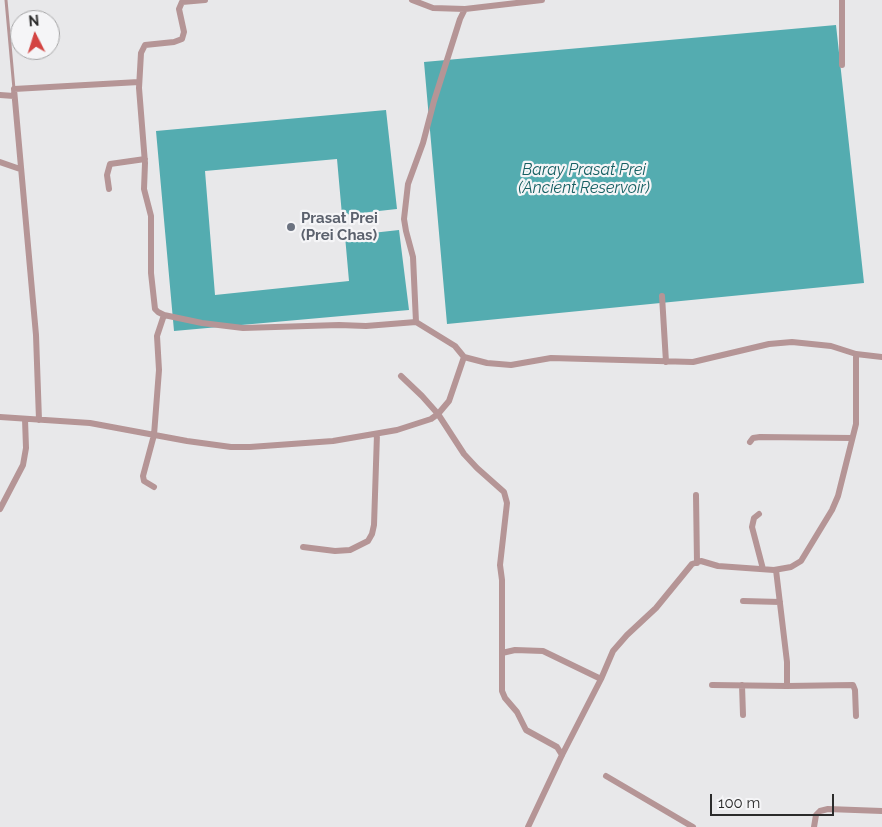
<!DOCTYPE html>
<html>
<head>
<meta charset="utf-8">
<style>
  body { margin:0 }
  #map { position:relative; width:882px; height:827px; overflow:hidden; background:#e8e8ea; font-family:Raleway,sans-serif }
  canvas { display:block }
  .north { position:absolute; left:10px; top:10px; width:50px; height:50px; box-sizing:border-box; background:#f5f5f7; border:1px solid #a4a4a5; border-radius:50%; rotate:355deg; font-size:14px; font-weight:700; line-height:20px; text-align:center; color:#2b2b2b }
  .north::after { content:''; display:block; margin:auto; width:18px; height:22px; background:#d34442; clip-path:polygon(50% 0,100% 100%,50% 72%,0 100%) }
  .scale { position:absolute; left:710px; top:794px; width:124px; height:22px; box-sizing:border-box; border:2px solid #2b2b2b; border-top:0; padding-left:6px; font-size:15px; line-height:18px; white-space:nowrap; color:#2b2b2b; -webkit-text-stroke:4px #f5f5f7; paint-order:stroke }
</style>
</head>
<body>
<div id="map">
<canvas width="882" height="827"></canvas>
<div class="north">N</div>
<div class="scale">100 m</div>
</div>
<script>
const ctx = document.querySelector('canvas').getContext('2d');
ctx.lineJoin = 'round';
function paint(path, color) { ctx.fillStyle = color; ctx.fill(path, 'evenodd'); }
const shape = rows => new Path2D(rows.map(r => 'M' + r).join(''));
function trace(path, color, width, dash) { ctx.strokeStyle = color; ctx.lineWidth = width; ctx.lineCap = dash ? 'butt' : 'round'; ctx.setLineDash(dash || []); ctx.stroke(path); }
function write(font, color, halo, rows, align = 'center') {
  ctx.font = font + ' Raleway,sans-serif'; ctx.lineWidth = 4.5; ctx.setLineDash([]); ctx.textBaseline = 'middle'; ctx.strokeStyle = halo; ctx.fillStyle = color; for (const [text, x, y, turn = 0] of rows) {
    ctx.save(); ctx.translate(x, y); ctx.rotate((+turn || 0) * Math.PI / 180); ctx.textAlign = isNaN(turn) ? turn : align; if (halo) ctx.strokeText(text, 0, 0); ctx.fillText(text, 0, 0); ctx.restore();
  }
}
paint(shape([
  [836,25,864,283,447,324,424,62],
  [386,110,397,209,342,215,337,159,205,171,215,295,349,281,345,236,399,230,409,310,174,331,156,131]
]), '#54acb0');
trace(shape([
  [6,0,14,89]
]), '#b59596', 3);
trace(shape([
  [205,0,182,2,179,9,184,32,182,39,174,42,145,45,141,53,139,88,145,163,144,189,151,216,151,273,155,309,158,312,164,315,202,323,243,328,339,325,366,326,416,322,455,346,464,357],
  [412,0,433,8,465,9],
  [842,0,842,65],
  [0,95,14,96],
  [0,162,20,169],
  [109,189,107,175,110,164,145,159],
  [662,296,666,362],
  [416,322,413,257,406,231,404,219,408,184,423,143,434,101,460,19,465,9,542,0],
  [401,376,422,396,438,414,464,454,477,468,504,492,507,503,500,565,502,580,502,691,505,698,517,712,526,730,557,747,562,755],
  [0,417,90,423,187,441,231,447,250,447,333,441,397,430,431,419,438,414,449,401,464,357,487,363,511,365,551,358,693,362,769,344,792,342,831,346,856,354,882,357],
  [39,420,36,335,14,89,139,82],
  [750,442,753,438,760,437,852,438],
  [154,487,144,481,143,476,154,435,159,370,157,336,164,315],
  [696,495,697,563],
  [0,509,23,465,26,448,25,419],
  [759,514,754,518,752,527,763,569],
  [303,547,335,551,350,550,368,541,372,534,374,525,377,434],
  [743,601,780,602],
  [502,653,515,650,543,651,601,679],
  [712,685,787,686,787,662,776,570],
  [742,685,743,715],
  [787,686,853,685,855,690,856,716],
  [606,776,693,827],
  [528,827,562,755,601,679,613,651,627,635,656,608,692,564,701,561,718,566,774,570,791,567,801,561,832,510,838,496,856,424,856,354],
  [814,827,816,815,820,811,828,809,882,811]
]), '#b59596', 6);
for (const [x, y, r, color] of [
  [291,227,5,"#6b7280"]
]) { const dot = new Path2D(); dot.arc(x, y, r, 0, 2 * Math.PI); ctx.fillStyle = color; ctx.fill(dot); trace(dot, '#f5f5f7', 2); }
write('bold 15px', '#5b616d', '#f5f5f7', [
  ["Prasat Prei",301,218],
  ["(Prei Chas)",301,235]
], 'left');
write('italic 16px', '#176063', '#f5f5f7', [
  ["Baray Prasat Prei",584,170],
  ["(Ancient Reservoir)",584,188]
]);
</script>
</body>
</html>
